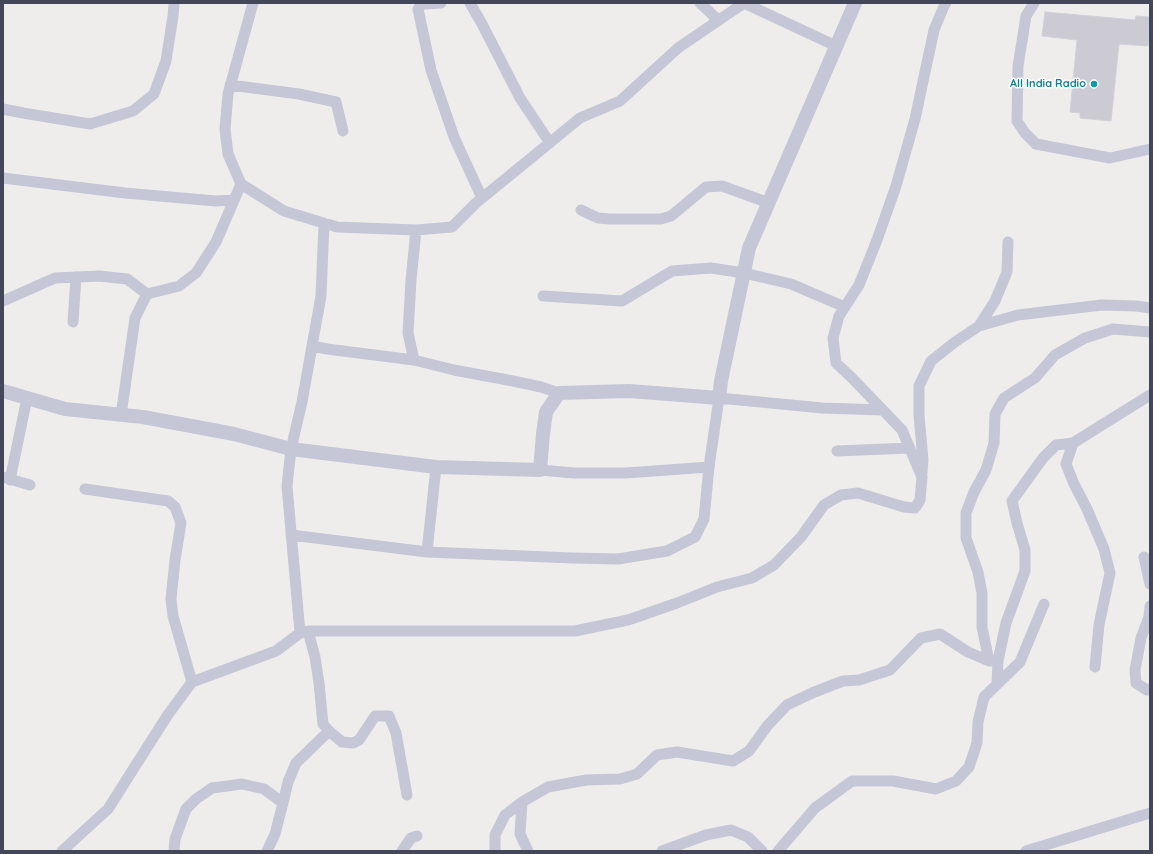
<!DOCTYPE html>
<html>
<head>
<meta charset="utf-8">
<style>
  body { margin:0 }
  #map { position:relative; width:1153px; height:854px; overflow:hidden; background:#efedec; font-family:Quicksand,sans-serif }
  canvas { display:block }
  .frame { position:absolute; inset:0; border:4px solid #444659; pointer-events:none }
</style>
</head>
<body>
<div id="map">
<canvas width="1153" height="854"></canvas>
<div class="frame"></div>
</div>
<script>
const ctx = document.querySelector('canvas').getContext('2d');
ctx.lineJoin = 'round';
function paint(path, color) { ctx.fillStyle = color; ctx.fill(path, 'evenodd'); }
const shape = rows => new Path2D(rows.map(r => 'M' + r).join(''));
function trace(path, color, width, dash) { ctx.strokeStyle = color; ctx.lineWidth = width; ctx.lineCap = dash ? 'butt' : 'round'; ctx.setLineDash(dash || []); ctx.stroke(path); }
function write(font, color, halo, rows, align = 'center') {
  ctx.font = font + ' Quicksand,sans-serif'; ctx.lineWidth = 3; ctx.setLineDash([]); ctx.textBaseline = 'middle'; ctx.strokeStyle = halo; ctx.fillStyle = color; for (const [text, x, y, turn = 0] of rows) {
    ctx.save(); ctx.translate(x, y); ctx.rotate((+turn || 0) * Math.PI / 180); ctx.textAlign = isNaN(turn) ? turn : align; if (halo) ctx.strokeText(text, 0, 0); ctx.fillText(text, 0, 0); ctx.restore();
  }
}
const building = shape([
  [1045,12,1135,20,1136,16,1150,17,1148,46,1119,44,1111,121,1080,118,1080,113,1070,112,1077,40,1042,36,1045,12]
]);
paint(building, '#cccbd4');
trace(building, '#d1d0d8', 1);
trace(shape([
  [253,3,228,94,225,129,228,154,241,184,284,211,337,227,416,230,452,227,476,203,580,118,620,101,678,48,744,3],
  [441,3,424,4,420,6,418,9,431,70,454,137,482,198],
  [470,3,482,24,520,98,550,143],
  [700,3,718,20],
  [744,3,836,46],
  [1034,3,1026,16,1018,66,1017,121,1025,133,1036,144,1110,158,1150,149],
  [230,85,299,94,336,102,343,131],
  [3,109,23,113,90,124,133,111,154,94,166,61,173,16,174,3],
  [3,178,125,193,216,201,234,200],
  [581,210,598,218,610,219,661,219,671,216,706,187,722,186,769,203],
  [543,296,622,301,672,271,711,268,744,273,791,284,845,307],
  [3,301,55,278,99,276,127,279,147,294],
  [73,322,76,277],
  [979,326,995,301,1007,272,1008,242],
  [312,346,327,349,414,360,454,370,513,381,541,387,559,393],
  [414,360,408,333,411,280,416,230],
  [121,415,135,318,147,294,179,286,196,273,216,242,241,184],
  [837,451,910,448],
  [540,470,574,473,626,473,709,467,719,398,822,408,883,410],
  [922,473,923,460,919,415,919,386,931,361,955,342,979,326,1018,315,1102,305,1136,306,1150,308],
  [3,477,30,485],
  [10,480,27,398],
  [291,535,427,552,572,558,618,559,667,551,695,537,704,519,709,467],
  [427,552,436,467],
  [1144,557,1150,584],
  [1150,606,1149,617,1141,638,1135,670,1136,683,1147,690,1150,689],
  [308,631,575,631,628,620,677,603,717,587,752,578,774,565,801,537,824,505,841,495,858,493,904,507,915,508,920,500,922,477,902,430,852,378,836,363,833,338,839,316,859,285,877,240,896,186,915,119,934,30,944,6,946,3],
  [300,633,287,486,291,449,302,402,321,296,324,223],
  [989,661,982,627,982,593,978,572,966,538,966,513,974,492,986,470,994,443,995,414,1004,398,1035,378,1055,355,1085,338,1113,329,1150,332],
  [1095,667,1099,625,1110,573,1104,549,1087,509,1074,484,1066,464,1073,443,1150,395],
  [192,682,276,651,300,633,308,631,315,657,319,683,323,724,329,731,342,742,353,743,359,740,375,716,389,716,396,733,407,795],
  [997,684,998,661,1006,623,1025,571,1025,550,1017,523,1012,501,1043,458,1056,445,1073,443],
  [522,802,520,834,528,851],
  [62,851,108,809,167,716,192,682,173,616,171,599,175,560,181,523,175,507,168,501,85,489],
  [174,851,175,839,186,809,196,799,212,788,242,784,264,789,283,803],
  [267,851,275,834,283,803,288,782,296,763,329,731],
  [402,851,411,838,417,836],
  [495,851,495,835,505,815,522,802,548,787,586,780,620,779,637,774,657,755,677,752,733,761,749,751,768,725,787,705,812,693,843,681,859,680,890,670,921,638,940,634,968,652,989,661,998,661],
  [662,851,706,835,731,830,748,837,762,851],
  [778,851,815,808,852,781,893,781,936,789,956,781,969,767,977,743,978,722,984,697,1020,662,1044,604],
  [1026,851,1150,813]
]), '#c5c7d7', 11);
trace(shape([
  [3,391,65,409,143,417,234,434,291,449,436,467,540,470,543,434,546,412,559,393,629,391,719,398,721,381,749,248,855,3]
]), '#c5c7d7', 14);
for (const [x, y, r, color] of [
  [1094,84,4,"#0f9aa8"]
]) { const dot = new Path2D(); dot.arc(x, y, r, 0, 2 * Math.PI); ctx.fillStyle = color; ctx.fill(dot); trace(dot, '#fff', 1.5); }
write('bold 11px', '#0d838f', '#fff', [
  ["All India Radio",1086,84]
], 'right');
</script>
</body>
</html>
